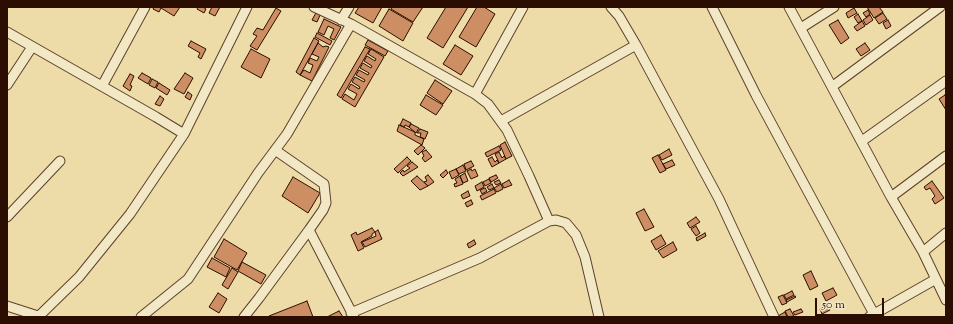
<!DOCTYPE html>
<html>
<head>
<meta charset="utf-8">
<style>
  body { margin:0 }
  #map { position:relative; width:953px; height:324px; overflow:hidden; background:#eddba8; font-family:"Sorts Mill Goudy",serif }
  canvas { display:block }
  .frame { position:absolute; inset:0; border:8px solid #2b0e01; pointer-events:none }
  .scale { position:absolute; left:815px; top:298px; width:69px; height:18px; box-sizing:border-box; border:2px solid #2b0e01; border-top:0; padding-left:5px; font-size:12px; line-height:14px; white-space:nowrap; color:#2b0e01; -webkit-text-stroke:3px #f3e8c6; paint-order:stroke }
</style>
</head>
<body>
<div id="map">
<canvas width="953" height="324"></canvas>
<div class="frame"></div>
<div class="scale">50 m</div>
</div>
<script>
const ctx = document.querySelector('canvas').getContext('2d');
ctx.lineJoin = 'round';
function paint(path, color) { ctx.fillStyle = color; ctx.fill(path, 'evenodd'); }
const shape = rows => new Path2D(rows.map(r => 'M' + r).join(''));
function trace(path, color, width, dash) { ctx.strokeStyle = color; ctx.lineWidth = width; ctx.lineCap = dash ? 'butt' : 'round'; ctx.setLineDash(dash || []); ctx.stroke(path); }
const building = shape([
  [154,7,180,7,174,16,161,8,159,12,153,9,154,7],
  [198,7,203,7,206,9,204,13,197,9,198,7],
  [212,7,220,7,215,16,209,13,212,7],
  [359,7,382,7,373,23,355,13,359,7],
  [392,7,423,7,413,22,391,9,392,7],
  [446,7,468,7,443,48,427,38,446,7],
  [477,7,484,7,495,14,476,47,459,37,477,7],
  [867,7,879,7,883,12,874,18,867,7],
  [276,8,281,11,257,50,250,46,257,36,253,34,257,28,263,30,276,8],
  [854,8,857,13,848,18,846,13,854,8],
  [389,9,413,23,403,41,379,26,389,9],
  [868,10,870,14,866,17,863,13,868,10],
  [317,11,321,13,317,22,312,20,317,11],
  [883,13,887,19,879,24,875,18,883,13],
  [858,14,862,21,858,23,854,17,858,14],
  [870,15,873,20,866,25,863,20,870,15],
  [324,19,341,27,334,40,330,38,334,29,328,26,324,35,318,32,324,19],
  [838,20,849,38,841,44,829,25,838,20],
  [888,20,891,26,886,29,883,23,888,20],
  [862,21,865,26,857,31,854,27,862,21],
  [317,33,332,41,330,45,315,37,317,33],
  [314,38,319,41,300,75,296,72,314,38],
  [368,40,388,51,385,56,365,45,368,40],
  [191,41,206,49,201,59,198,57,200,53,188,46,191,41],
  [318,43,323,47,326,46,329,47,312,81,300,75,304,70,310,73,313,65,308,63,310,58,317,61,319,57,312,54,318,43],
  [865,43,870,50,861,56,856,49,865,43],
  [455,45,473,56,461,75,443,64,455,45],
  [365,47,370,49,341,98,337,95,365,47],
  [251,49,270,59,261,78,241,67,251,49],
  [371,49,384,57,355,107,342,99,345,94,354,100,357,94,348,89,351,84,359,89,360,87,352,82,355,77,364,82,365,80,356,75,359,70,368,75,369,73,360,68,363,63,371,68,372,66,364,61,367,56,375,61,376,59,368,54,371,49],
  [142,73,151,78,148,84,138,78,142,73],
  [185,73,193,78,184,94,174,89,185,73],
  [130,74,134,76,130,85,132,86,130,91,123,86,130,74],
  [152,79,158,82,155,88,149,85,152,79],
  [435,80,452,91,443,104,427,93,435,80],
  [159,83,170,90,167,95,156,88,159,83],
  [188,92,192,95,190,100,185,97,188,92],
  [426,95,443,105,436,115,420,105,426,95],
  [945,95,946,97,946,110,939,99,945,95],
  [160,96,164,99,160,106,155,104,160,96],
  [403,119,411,123,409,127,405,125,404,127,400,125,403,119],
  [411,124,419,128,416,133,409,127,411,124],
  [399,125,415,132,415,135,424,139,422,145,397,131,399,125],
  [420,129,428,132,425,139,420,137,421,133,417,133,420,129],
  [505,142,512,156,506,159,500,145,505,142],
  [421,145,425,148,418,155,414,151,421,145],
  [499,146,501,150,487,157,485,153,499,146],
  [669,149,672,155,662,160,659,155,669,149],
  [426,150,432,157,425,162,422,158,424,156,422,152,426,150],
  [499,152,502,158,504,156,506,159,499,163,495,154,499,152],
  [658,155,666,170,660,173,652,158,658,155],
  [407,157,411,161,398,173,394,169,407,157],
  [492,157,495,162,497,160,499,163,492,167,488,159,492,157],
  [672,160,675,165,666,169,663,164,672,160],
  [471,161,474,166,466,170,464,164,471,161],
  [412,162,418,167,403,176,400,173,403,170,404,172,410,168,407,166,412,162],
  [463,165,466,171,459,174,456,169,463,165],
  [456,169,459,175,452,179,449,172,456,169],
  [471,169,472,171,475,169,478,176,471,179,467,171,471,169],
  [446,170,448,173,443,178,440,175,446,170],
  [465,173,468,181,463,183,460,176,465,173],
  [428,175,434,182,428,186,424,182,427,181,425,177,428,175],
  [496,175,498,178,491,182,489,178,496,175],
  [417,176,428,186,420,190,411,181,417,176],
  [460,176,463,184,455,187,454,184,457,183,455,179,460,176],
  [293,177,320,193,308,213,282,196,293,177],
  [489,179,491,183,485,186,483,182,489,179],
  [499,180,501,183,496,185,494,182,499,180],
  [509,180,512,185,504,188,502,184,509,180],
  [932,181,944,198,935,204,932,199,935,196,930,188,926,190,924,187,932,181],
  [482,182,484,187,477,191,475,186,482,182],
  [492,184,494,188,489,190,487,187,492,184],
  [501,184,503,189,497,192,494,188,501,184],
  [485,188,487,191,482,194,480,190,485,188],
  [494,189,496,193,482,200,480,196,494,189],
  [468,191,470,196,463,199,461,195,468,191],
  [471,200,473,204,467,207,465,203,471,200],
  [644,209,654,227,645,231,636,213,644,209],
  [696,217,700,222,690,228,687,223,696,217],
  [696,226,700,233,696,236,691,229,696,226],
  [372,228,375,232,372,234,372,236,361,242,364,248,358,251,351,235,356,232,357,235,372,228],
  [378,230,382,239,365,247,362,242,376,236,375,232,378,230],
  [705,233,706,236,697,241,696,238,705,233],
  [661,235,666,244,656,250,651,241,661,235],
  [224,239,247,253,237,270,214,257,224,239],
  [474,240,476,244,469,248,467,244,474,240],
  [673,242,677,250,663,258,658,251,673,242],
  [212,258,230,268,226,277,207,267,212,258],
  [242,262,266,275,261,284,238,271,242,262],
  [232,268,238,272,228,289,222,285,232,268],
  [811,271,818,286,810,290,803,275,811,271],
  [833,288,837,295,826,301,822,293,833,288],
  [792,291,794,295,786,299,784,295,792,291],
  [218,293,227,299,219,313,209,307,218,293],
  [783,295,787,303,782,305,778,297,783,295],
  [795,296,796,297,787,302,786,300,795,296],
  [307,301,313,317,270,317,269,316,307,301],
  [827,305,830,310,822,314,820,309,827,305],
  [790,309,794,316,788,317,785,311,790,309],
  [801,309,803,312,795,315,793,312,801,309],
  [339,311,343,317,327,317,339,311],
  [785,312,787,317,778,317,778,316,785,312]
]);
paint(building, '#ce8e63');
trace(building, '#2b0e01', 1);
const minor = shape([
  [314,7,351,24,475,94,488,104,507,130,529,176,549,221],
  [611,7,619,16,636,45,719,199,774,317],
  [712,7,756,95,874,314],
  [789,7,891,197,923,252,946,300],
  [341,20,349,7],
  [801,28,834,7],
  [7,32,156,117,184,134],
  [7,85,32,47],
  [102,86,145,7],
  [833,86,940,7],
  [475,94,523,7],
  [501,121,636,45],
  [862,141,946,81],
  [891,197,946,156],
  [7,217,60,161],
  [309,230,354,317],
  [923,252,946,233],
  [7,306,38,316],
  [351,313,480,258,549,221,556,220,566,223,576,235,585,257,599,317],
  [38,317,79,277,130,214,184,134,247,7],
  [141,317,188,279,258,173,287,134,351,24],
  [244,317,259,298,309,230,323,210,326,203,324,184,275,150],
  [869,317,936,279]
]);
trace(minor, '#5c412b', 11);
trace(minor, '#f3e8c6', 9);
</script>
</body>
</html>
